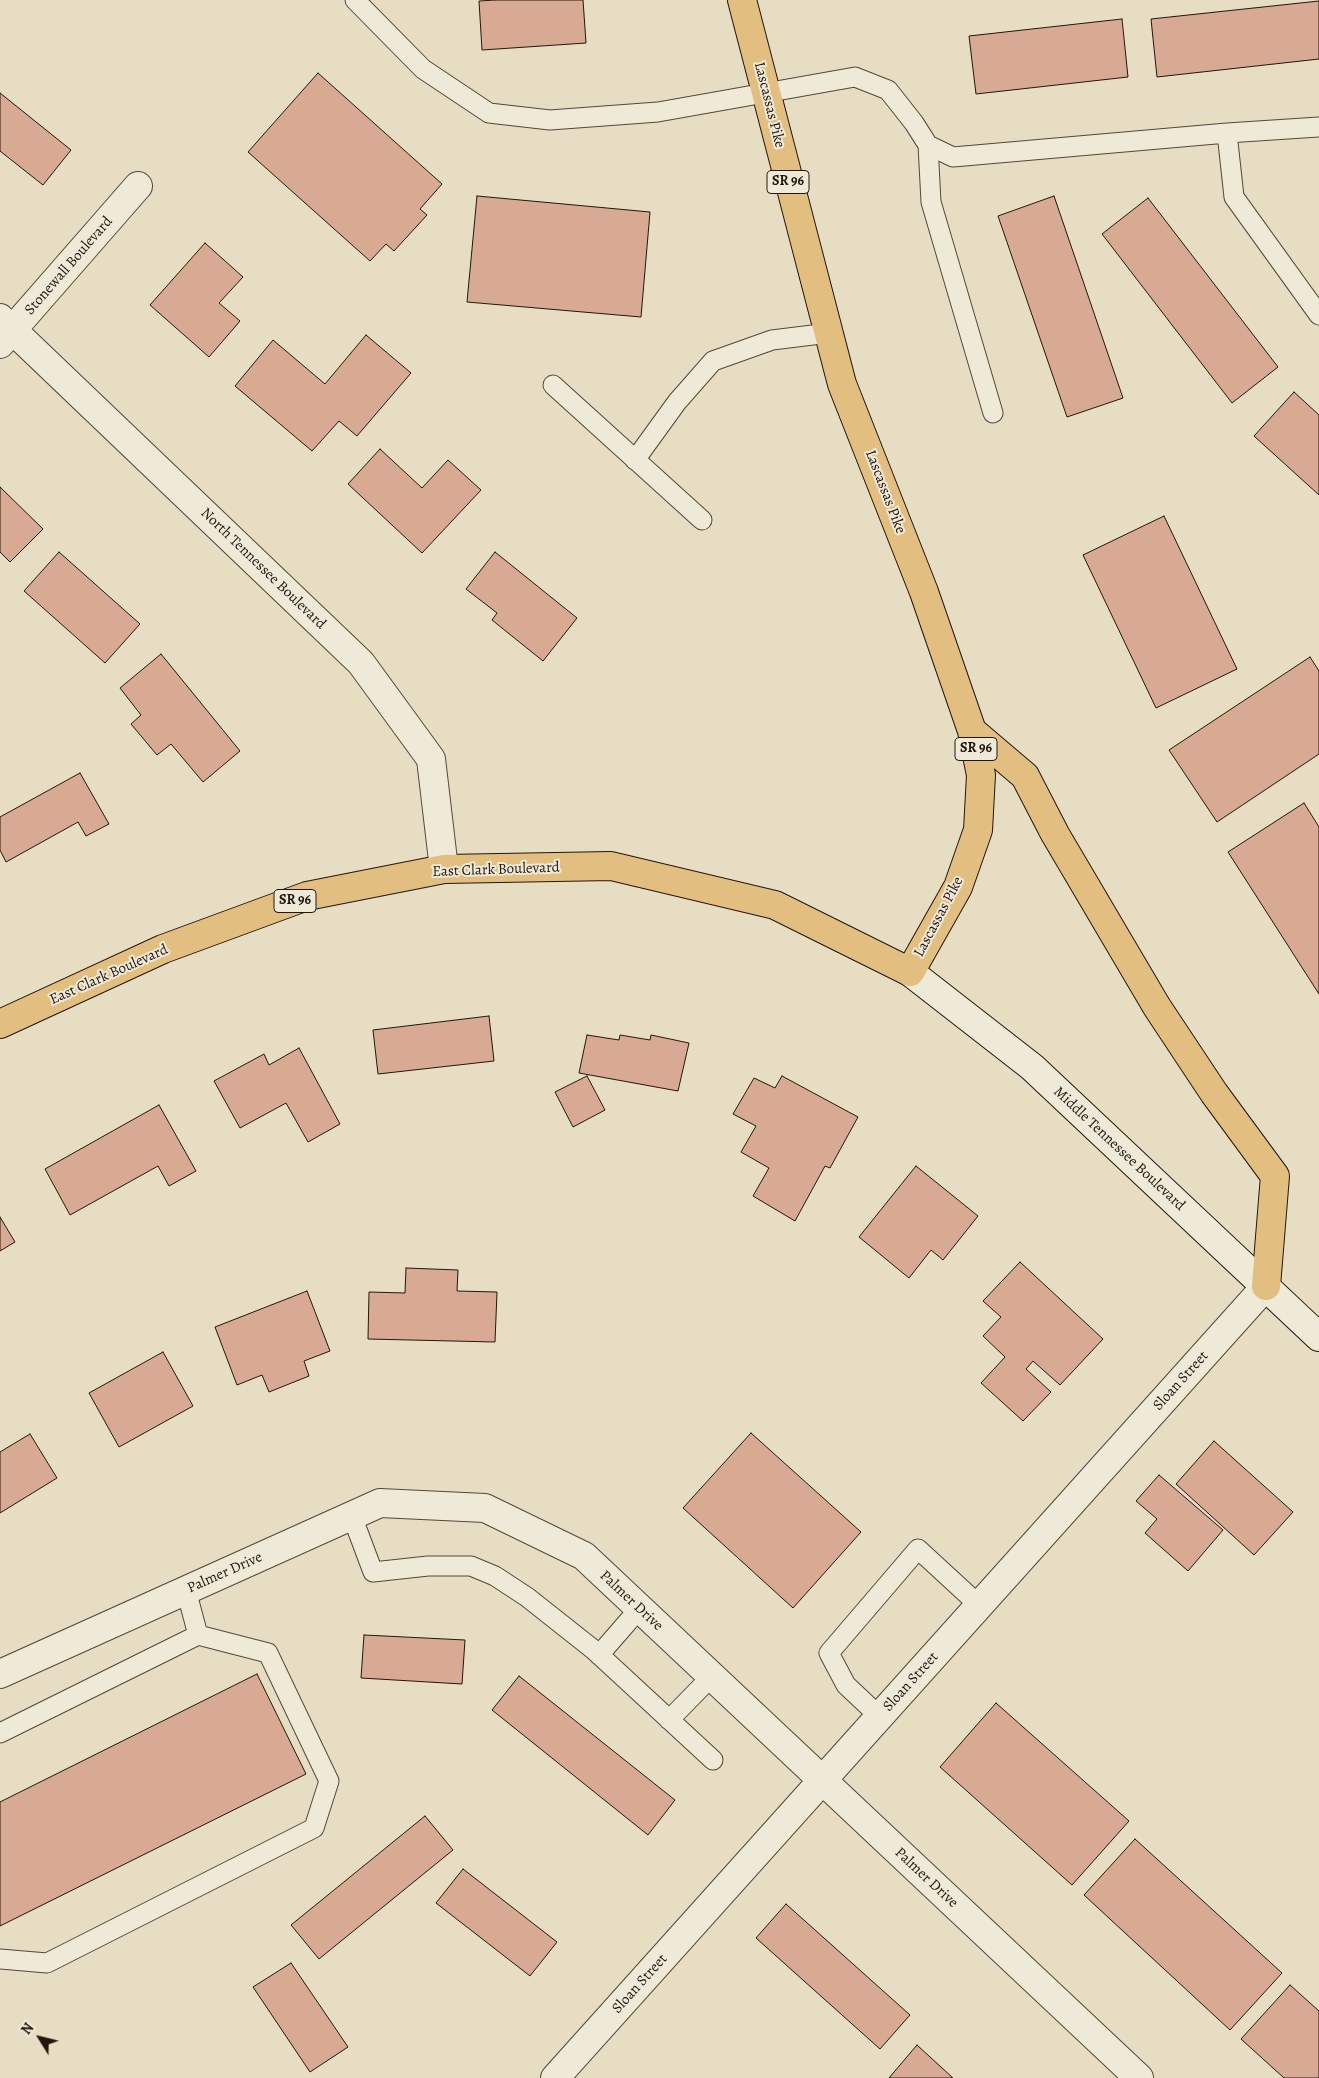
<!DOCTYPE html>
<html>
<head>
<meta charset="utf-8">
<style>
  body { margin:0 }
  #map { position:relative; width:1319px; height:2078px; overflow:hidden; background:#e6ddc2; font-family:Alegreya,serif }
  canvas { display:block }
  .north { position:absolute; left:15px; top:2013px; width:50px; height:50px; -webkit-text-stroke:4px #efe9d7; paint-order:stroke; rotate:306deg; font-size:14px; font-weight:700; line-height:20px; text-align:center; color:#22160e }
  .north::after { content:''; display:block; margin:auto; width:18px; height:22px; background:#22160e; clip-path:polygon(50% 0,100% 100%,50% 72%,0 100%) }
</style>
</head>
<body>
<div id="map">
<canvas width="1319" height="2078"></canvas>
<div class="north">N</div>
</div>
<script>
const ctx = document.querySelector('canvas').getContext('2d');
ctx.lineJoin = 'round';
function paint(path, color) { ctx.fillStyle = color; ctx.fill(path, 'evenodd'); }
const shape = rows => new Path2D(rows.map(r => 'M' + r).join(''));
function trace(path, color, width, dash) { ctx.strokeStyle = color; ctx.lineWidth = width; ctx.lineCap = dash ? 'butt' : 'round'; ctx.setLineDash(dash || []); ctx.stroke(path); }
function write(font, color, halo, rows, align = 'center') {
  ctx.font = font + ' Alegreya,serif'; ctx.lineWidth = 4; ctx.setLineDash([]); ctx.textBaseline = 'middle'; ctx.strokeStyle = halo; ctx.fillStyle = color; for (const [text, x, y, turn = 0] of rows) {
    ctx.save(); ctx.translate(x, y); ctx.rotate((+turn || 0) * Math.PI / 180); ctx.textAlign = isNaN(turn) ? turn : align; if (halo) ctx.strokeText(text, 0, 0); ctx.fillText(text, 0, 0); ctx.restore();
  }
}
const building = shape([
  [495,0,583,0,586,43,482,50,479,1,495,0],
  [1319,1,1319,59,1157,77,1151,19,1319,1],
  [1122,19,1128,77,976,94,969,36,1122,19],
  [318,73,442,184,420,209,427,215,394,251,386,244,370,261,248,152,318,73],
  [0,93,71,150,43,185,0,151,0,93],
  [477,196,650,212,641,317,467,302,477,196],
  [1054,196,1123,398,1067,417,998,216,1054,196],
  [1148,198,1278,367,1232,403,1102,234,1148,198],
  [205,243,243,277,219,303,240,321,209,357,150,305,205,243],
  [366,335,411,373,357,436,339,421,312,451,235,386,273,340,325,384,366,335],
  [1294,392,1319,415,1319,495,1254,436,1294,392],
  [380,449,422,488,448,460,481,490,422,553,348,484,380,449],
  [0,487,43,529,10,562,0,552,0,487],
  [1164,516,1237,669,1156,708,1083,555,1164,516],
  [59,552,140,624,105,663,24,591,59,552],
  [495,552,577,618,543,661,492,620,497,613,466,589,495,552],
  [161,654,240,751,203,782,171,744,157,755,131,724,141,715,120,688,161,654],
  [1310,657,1319,671,1319,754,1217,822,1169,750,1310,657],
  [80,773,109,824,86,836,78,822,6,862,0,850,0,817,80,773],
  [1304,803,1319,827,1319,994,1228,852,1304,803],
  [489,1016,494,1061,378,1074,373,1030,489,1016],
  [587,1035,619,1040,620,1035,650,1040,651,1035,689,1043,678,1091,579,1073,587,1035],
  [299,1048,340,1124,308,1142,286,1103,240,1128,214,1081,264,1054,269,1065,299,1048],
  [587,1076,605,1110,573,1127,555,1092,587,1076],
  [782,1076,858,1117,830,1168,825,1166,795,1221,753,1196,769,1168,741,1152,756,1126,733,1114,754,1078,775,1088,782,1076],
  [159,1105,196,1171,169,1186,158,1166,70,1215,45,1169,159,1105],
  [916,1166,978,1216,943,1260,931,1250,909,1278,859,1237,916,1166],
  [0,1217,15,1242,0,1251,0,1217],
  [1020,1262,1103,1339,1060,1385,1033,1361,1026,1369,1051,1392,1023,1421,981,1383,1005,1357,983,1336,1001,1317,983,1301,1020,1262],
  [406,1268,458,1270,457,1291,497,1292,495,1342,368,1339,369,1292,405,1293,406,1268],
  [307,1291,330,1351,304,1361,309,1376,269,1392,262,1375,237,1385,215,1327,307,1291],
  [163,1352,193,1406,119,1447,89,1393,163,1352],
  [751,1433,861,1532,793,1608,683,1508,751,1433],
  [30,1434,57,1478,0,1513,0,1452,30,1434],
  [1214,1441,1293,1512,1254,1555,1176,1484,1214,1441],
  [1159,1475,1223,1530,1188,1571,1145,1533,1157,1519,1136,1501,1159,1475],
  [364,1635,465,1640,462,1684,361,1678,364,1635],
  [257,1674,306,1774,0,1926,0,1802,257,1674],
  [519,1676,675,1800,648,1835,492,1710,519,1676],
  [996,1703,1129,1821,1072,1885,940,1767,996,1703],
  [425,1816,453,1850,319,1959,291,1925,425,1816],
  [1135,1839,1282,1973,1230,2030,1084,1895,1135,1839],
  [463,1869,557,1942,530,1976,436,1903,463,1869],
  [786,1904,910,2015,880,2049,756,1938,786,1904],
  [291,1963,348,2047,310,2072,253,1987,291,1963],
  [1290,1985,1319,2011,1319,2078,1284,2078,1241,2039,1290,1985],
  [917,2045,953,2078,889,2078,917,2045]
]);
paint(building, '#d9aa93');
trace(building, '#22160e', 1);
const service = shape([
  [355,0,423,69,489,113,550,120,658,112,855,77,888,90,914,123,928,145,953,157,1227,133,1319,127],
  [1227,133,1234,197,1319,315],
  [928,145,931,202,993,413],
  [553,385,702,520],
  [635,460,677,402,713,361,772,340,829,333],
  [352,1516,373,1572,428,1566,471,1566,495,1576,527,1597,594,1650,713,1760],
  [186,1590,198,1635],
  [599,1655,639,1609],
  [880,1717,846,1685,829,1653,918,1549,980,1606],
  [669,1720,712,1676],
  [0,1733,198,1635,268,1653,329,1781,314,1828,47,1963,0,1959]
]);
const minor = shape([
  [0,318,361,663,431,759,444,869],
  [0,344,138,186],
  [0,1674,380,1503,485,1508,584,1556,1139,2078],
  [555,2078,1266,1286]
]);
const secondary = shape([
  [910,972,1032,1067,1319,1337]
]);
const primary = shape([
  [972,731,1025,776,1055,834,1157,1007,1214,1093,1275,1176,1266,1286],
  [0,1024,163,949,307,896,444,869,611,866,775,905,910,972,958,887,978,830,981,775,972,731,924,592,842,384,742,0]
]);
trace(service, '#53483b', 21);
trace(minor, '#53483b', 30);
trace(secondary, '#22160e', 30);
trace(primary, '#22160e', 30);
trace(service, '#efe9d7', 19);
trace(minor, '#efe9d7', 28);
trace(secondary, '#efe9d7', 28);
trace(primary, '#e3be81', 28);
for (const [x, y, w] of [
  [788,182,42],
  [976,749,42],
  [295,901,42]
]) { const box = new Path2D(); box.roundRect(x - w / 2, y - 11.5, w, 23, 4); ctx.fillStyle = '#efe9d7'; ctx.fill(box); trace(box, '#22160e', 1); }
write('bold 14px', '#22160e', null, [
  ["SR 96",788,182],
  ["SR 96",976,749],
  ["SR 96",295,901]
]);
write('15px', '#22160e', '#efe9d7', [
  ["Lascassas Pike",769,105,76],
  ["Stonewall Boulevard",69,266,-49],
  ["Lascassas Pike",885,492,69],
  ["North Tennessee Boulevard",263,569,44],
  ["East Clark Boulevard",496,870,-2],
  ["Lascassas Pike",939,917,-62],
  ["East Clark Boulevard",109,975,-24],
  ["Middle Tennessee Boulevard",1119,1149,43],
  ["Sloan Street",1181,1381,-48],
  ["Palmer Drive",225,1573,-24],
  ["Palmer Drive",631,1601,43],
  ["Sloan Street",911,1682,-48],
  ["Palmer Drive",926,1878,43],
  ["Sloan Street",640,1984,-48]
]);
</script>
</body>
</html>
